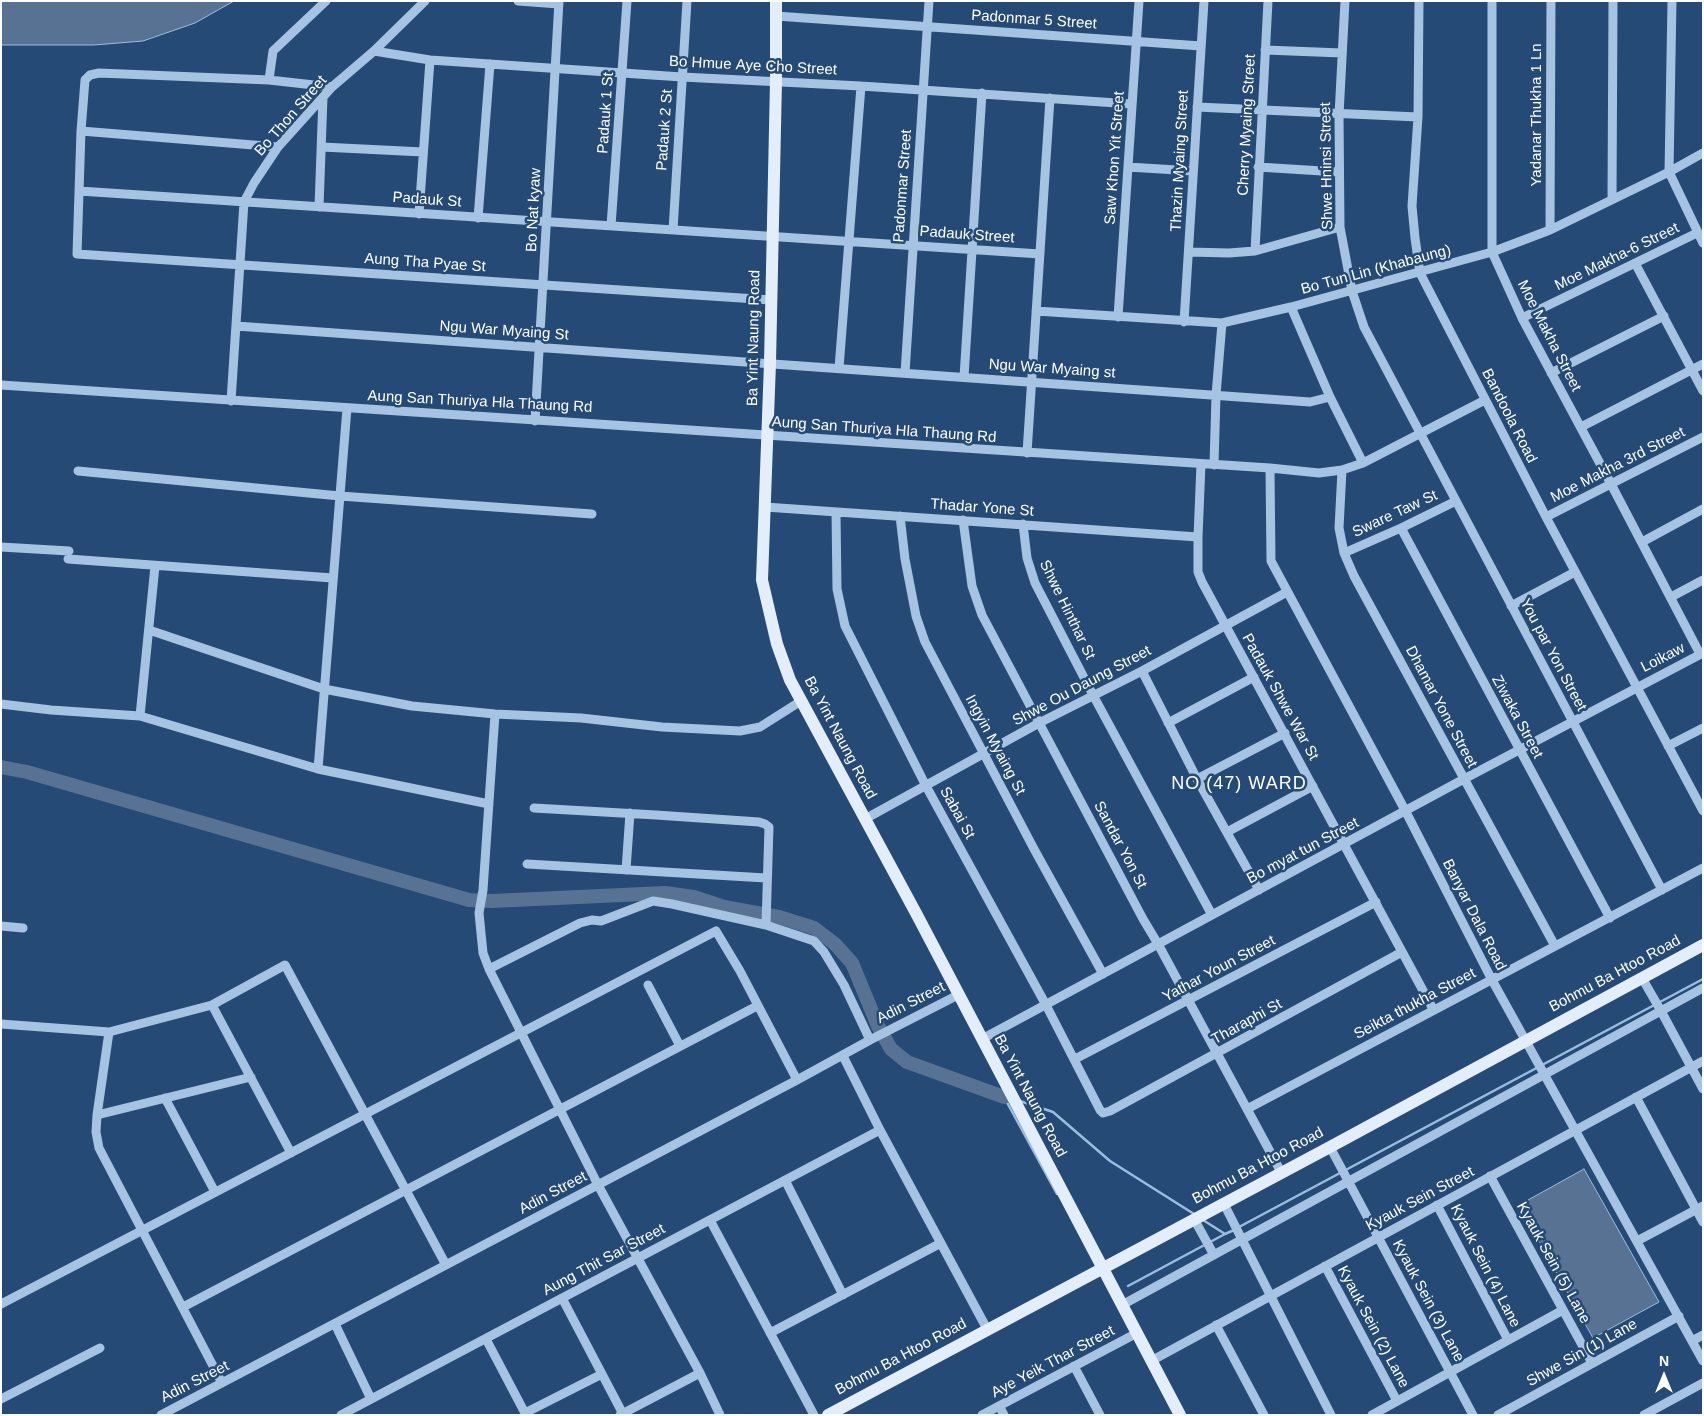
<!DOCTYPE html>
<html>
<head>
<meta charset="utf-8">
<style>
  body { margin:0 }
  #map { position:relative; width:1704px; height:1416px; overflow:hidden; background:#254a75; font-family:Helvetica,sans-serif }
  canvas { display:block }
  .frame { position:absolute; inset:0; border:2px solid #fff; pointer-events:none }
  .north { position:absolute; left:1639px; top:1351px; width:50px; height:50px; -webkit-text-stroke:4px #254a75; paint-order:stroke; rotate:0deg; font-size:14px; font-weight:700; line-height:20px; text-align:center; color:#fff }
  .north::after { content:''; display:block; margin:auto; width:18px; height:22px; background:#fff; clip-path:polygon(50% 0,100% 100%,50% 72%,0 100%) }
</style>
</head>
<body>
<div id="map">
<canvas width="1704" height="1416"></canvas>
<div class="frame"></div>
<div class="north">N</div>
</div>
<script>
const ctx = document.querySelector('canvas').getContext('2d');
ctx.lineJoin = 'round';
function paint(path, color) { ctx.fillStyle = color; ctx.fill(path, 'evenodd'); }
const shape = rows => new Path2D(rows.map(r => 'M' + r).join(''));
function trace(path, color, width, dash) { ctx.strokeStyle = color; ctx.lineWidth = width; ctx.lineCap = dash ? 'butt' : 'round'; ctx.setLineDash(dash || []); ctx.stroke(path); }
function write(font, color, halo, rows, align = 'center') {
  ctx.font = font + ' Helvetica,sans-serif'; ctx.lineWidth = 5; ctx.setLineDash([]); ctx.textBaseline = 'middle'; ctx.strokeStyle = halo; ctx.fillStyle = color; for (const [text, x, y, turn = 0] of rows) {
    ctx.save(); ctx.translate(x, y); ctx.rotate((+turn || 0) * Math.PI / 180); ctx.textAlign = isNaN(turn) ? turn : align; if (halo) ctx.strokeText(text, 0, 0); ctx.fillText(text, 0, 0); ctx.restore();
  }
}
const water = shape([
  [1,1,234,1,195,23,143,41,94,45,1,45,1,1],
  [1584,1169,1659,1302,1593,1338,1519,1205,1584,1169]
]);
paint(water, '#577292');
trace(water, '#9abee2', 1);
trace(shape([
  [1004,1097,1057,1194],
  [1020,1101,1053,1112,1110,1161,1194,1214],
  [1203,1220,1225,1234,1234,1230],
  [1239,1227,1703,979],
  [1128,1286,1225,1234]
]), '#9abee2', 2.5);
trace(shape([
  [1,767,27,772,469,900,492,901,665,893,694,897,724,907,779,917,814,928,835,944,852,963,878,1026,891,1049,907,1062,1004,1097]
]), '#577292', 14);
trace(shape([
  [518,1,559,4],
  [1345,1,1339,115,1340,227,1352,291,1364,327,1662,890],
  [1419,1,1418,117,1412,206,1415,238,1420,273,1546,517,1703,811],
  [1492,1,1492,252,1522,318,1611,484,1700,654],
  [1672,1,1669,172,1703,243],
  [776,16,1201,46],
  [1265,50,1342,53],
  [374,51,430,60,682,77,861,86,1132,104],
  [269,80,273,51,326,1],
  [332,87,269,80,99,73,90,75,85,80,81,131,77,254,771,300],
  [1197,107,1418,117],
  [81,131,278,147],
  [322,147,423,152],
  [1128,167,1193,171],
  [1258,167,1338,172],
  [79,191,1040,254],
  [1612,199,1613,1],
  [319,207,323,97],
  [419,214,430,60],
  [478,218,490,64],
  [611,226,627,1],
  [673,230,687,1],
  [1550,230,1551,1],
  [1255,251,1268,1],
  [1189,252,1229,253,1255,251,1340,227],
  [1635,263,1703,391],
  [1291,307,1330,397,1363,463],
  [1036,311,1222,323,1291,307,1492,252,1550,230,1669,172,1703,153],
  [1118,317,1139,1],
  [1522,318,1697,233],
  [1184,322,1204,1],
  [236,326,1310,402,1330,397],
  [839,368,861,86],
  [905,373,929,1],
  [1551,373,1664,316],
  [964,377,982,93],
  [1,385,1270,468,1319,473,1342,470,1363,463,1485,400],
  [231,401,244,202,254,183,278,147,332,87,374,51,425,1],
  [535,421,559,1],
  [1581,427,1703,364],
  [1027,453,1050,98],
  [1201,464,1198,537,1198,572,1202,582,1433,1009],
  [1214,465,1216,395,1222,323],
  [1270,468,1271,561,1406,812,1492,980,1703,1361],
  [1342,470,1339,528,1344,553,1354,576,1555,946],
  [78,471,340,496,592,514],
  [765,507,1198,537],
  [836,512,837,589,845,626,926,786,1046,1005,1100,1110,1103,1113,1110,1111,1402,952],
  [900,516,905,559,916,616,925,642,1034,849,1103,974],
  [1546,517,1703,437],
  [963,520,972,586,982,615,1143,919,1158,944,1281,1172],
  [1023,524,1027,558,1035,583,1093,695,1212,915],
  [1401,528,1610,918],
  [1642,542,1703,509],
  [1,547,69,551],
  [1344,553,1401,528,1456,501],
  [68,559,333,578],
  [1671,597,1703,580],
  [1511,606,1575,572],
  [149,630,324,689,412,706,495,714,581,718,662,727,740,731,760,727,801,701],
  [1142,671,1197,779,1259,890],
  [1,704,51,710,140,716,318,769,489,804],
  [495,714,483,890,479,913,483,953,489,969,598,1185,700,1373,720,1415],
  [140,716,155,566],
  [1168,723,1254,677],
  [1668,746,1703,728],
  [318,769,347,408],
  [1197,779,1285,733],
  [534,808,656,815,759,822,765,824,769,827,766,925],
  [865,819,1039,723,1142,671,1287,592],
  [1227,832,1313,786],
  [527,864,766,878],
  [626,870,630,813],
  [1,926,23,928],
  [489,969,580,923,592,920,601,921,653,901,672,904,766,925,814,941,824,952,844,985,870,1040],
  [1642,978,1661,1011,1703,1089],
  [648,985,680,1046],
  [212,1005,291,1153],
  [1,1024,109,1032,212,1005,285,965,446,1265],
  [109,1032,97,1115,96,1132,99,1148,222,1383],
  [982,1039,1464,779,1703,653],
  [843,1056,880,1130,987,1329],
  [1075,1059,1376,902],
  [1636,1097,1703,1222],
  [165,1098,215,1192],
  [1247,1109,1703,868],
  [97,1115,251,1077],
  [1330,1147,1473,1415],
  [1490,1176,1592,1363],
  [785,1180,843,1295],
  [1224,1204,1331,1415],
  [1437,1205,1508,1340],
  [1194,1219,1214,1255],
  [710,1220,814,1415],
  [1637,1241,1703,1206],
  [1325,1266,1397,1401],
  [562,1298,623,1414],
  [1,1304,716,931,740,971,797,1080],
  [1122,1305,1703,988],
  [183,1307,757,1006],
  [335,1324,371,1399],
  [1216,1325,1264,1415],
  [770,1333,941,1243],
  [486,1339,526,1415],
  [1692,1341,1703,1335],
  [1151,1361,1703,1061],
  [1074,1366,1100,1415],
  [1,1399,100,1348],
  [999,1406,1004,1415],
  [525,1413,602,1374],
  [161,1415,797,1080,870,1040,958,995],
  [341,1415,880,1130],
  [620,1415,700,1373],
  [982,1415,1137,1333],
  [1372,1415,1563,1310],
  [1498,1415,1679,1316],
  [1644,1415,1703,1383]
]), '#a6c3e2', 9);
trace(shape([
  [776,1,776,81,770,363,762,580,777,644,790,680,917,915,1180,1415],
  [828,1415,1330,1147,1703,945]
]), '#e4eefb', 12);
write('15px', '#fff', '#254a75', [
  ["Padonmar 5 Street",1034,20,4],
  ["Bo Hmue Aye Cho Street",753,66,3],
  ["Padauk 1 St",606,113,-86],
  ["Yadanar Thukha 1 Ln",1537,115,-90],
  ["Bo Thon Street",291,116,-49],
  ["Cherry Myaing Street",1247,125,-87],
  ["Padauk 2 St",665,130,-86],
  ["Saw Khon Yit Street",1115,158,-86],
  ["Thazin Myaing Street",1180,161,-87],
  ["Shwe Hninsi Street",1327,166,-91],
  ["Padonmar Street",903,186,-86],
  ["Padauk St",427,200,4],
  ["Bo Nat kyaw",534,210,-87],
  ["Padauk Street",967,235,4],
  ["Moe Makha-6 Street",1617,257,-26],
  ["Aung Tha Pyae St",425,263,4],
  ["Bo Tun Lin (Khabaung)",1376,270,-15],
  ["Ngu War Myaing St",504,331,4],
  ["Moe Makha Street",1549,336,63],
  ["Ba Yint Naung Road",754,338,-89],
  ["Ngu War Myaing st",1052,369,4],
  ["Aung San Thuriya Hla Thaung Rd",480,402,3],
  ["Bandoola Road",1509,416,63],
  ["Aung San Thuriya Hla Thaung Rd",884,430,4],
  ["Moe Makha 3rd Street",1618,465,-27],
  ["Thadar Yone St",982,508,4],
  ["Sware Taw St",1395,514,-25],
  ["Shwe Hinthar St",1067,610,64],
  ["You par Yon Street",1553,655,62],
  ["Loikaw",1663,658,-27],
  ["Shwe Ou Daung Street",1082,686,-28],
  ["Padauk Shwe War St",1280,697,61],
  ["Dhamar Yone Street",1441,707,62],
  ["Ziwaka Street",1517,717,62],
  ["Ba Yint Naung Road",840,738,62],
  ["Ingyin Myaing St",995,745,62],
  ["Sabai St",957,813,61],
  ["Sandar Yon St",1120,845,62],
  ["Bo myat tun Street",1303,851,-28],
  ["Banyar Dala Road",1474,915,63],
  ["Yathar Youn Street",1219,969,-28],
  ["Bohmu Ba Htoo Road",1615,974,-28],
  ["Adin Street",911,1003,-27],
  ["Seikta thukha Street",1415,1004,-28],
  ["Tharaphi St",1247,1022,-29],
  ["Ba Yint Naung Road",1030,1096,62],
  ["Bohmu Ba Htoo Road",1258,1166,-28],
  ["Adin Street",553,1193,-28],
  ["Kyauk Sein Street",1420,1199,-28],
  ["Aung Thit Sar Street",604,1260,-28],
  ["Kyauk Sein (5) Lane",1553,1263,61],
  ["Kyauk Sein (4) Lane",1485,1266,63],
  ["Kyauk Sein (3) Lane",1428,1301,62],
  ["Kyauk Sein (2) Lane",1373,1327,62],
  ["Shwe Sin (1) Lane",1582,1353,-29],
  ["Bohmu Ba Htoo Road",901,1357,-28],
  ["Aye Yeik Thar Street",1053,1362,-28],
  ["Adin Street",195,1382,-27]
]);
ctx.letterSpacing = '1px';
write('18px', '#fff', '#254a75', [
  ["NO (47) WARD",1239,784]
]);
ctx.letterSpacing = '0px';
</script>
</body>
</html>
